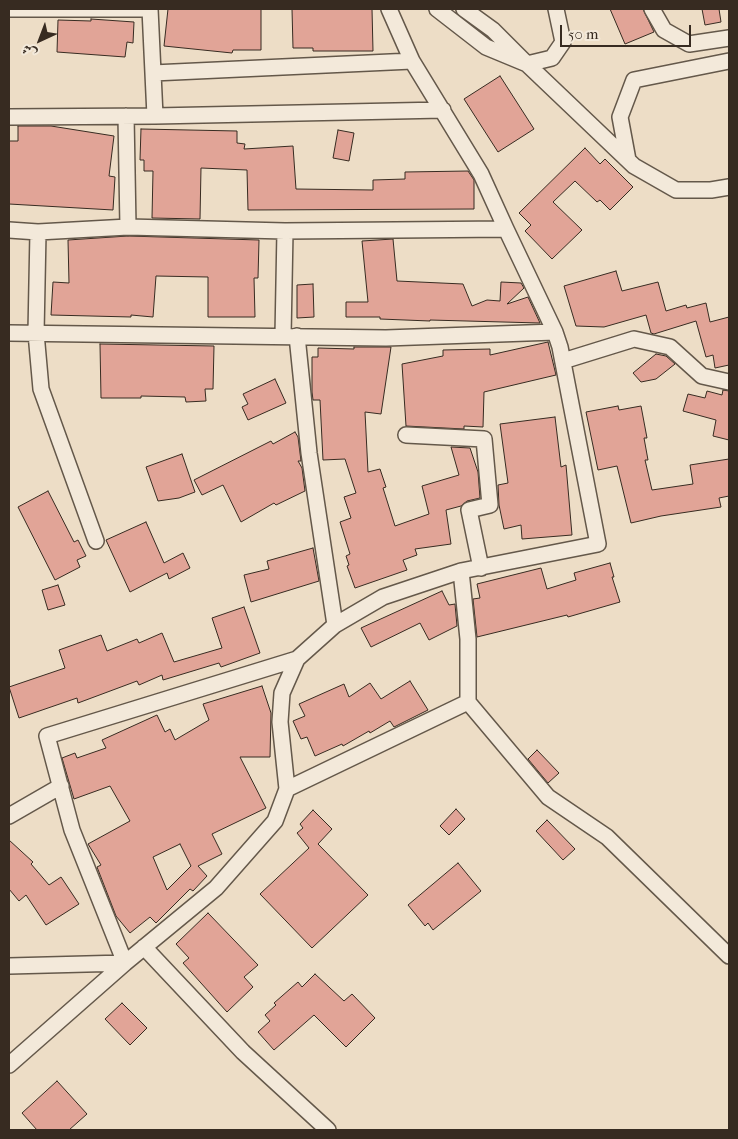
<!DOCTYPE html>
<html>
<head>
<meta charset="utf-8">
<style>
  body { margin:0 }
  #map { position:relative; width:738px; height:1139px; overflow:hidden; background:#edddc6; font-family:"IM FELL French Canon",Amiri,serif }
  canvas { display:block }
  .frame { position:absolute; inset:0; border:10px solid #372b21; pointer-events:none }
  .north { position:absolute; left:15px; top:15px; width:50px; height:50px; -webkit-text-stroke:4px #f3e9da; paint-order:stroke; rotate:223deg; font-size:14px; font-weight:700; line-height:20px; text-align:center; color:#372b21 }
  .north::after { content:''; display:block; margin:auto; width:18px; height:22px; background:#372b21; clip-path:polygon(50% 0,100% 100%,50% 72%,0 100%) }
  .scale { position:absolute; left:560px; top:25px; width:131px; height:22px; box-sizing:border-box; border:2px solid #372b21; border-top:0; padding-left:6px; font-size:15px; line-height:18px; white-space:nowrap; color:#372b21; -webkit-text-stroke:4px #f3e9da; paint-order:stroke }
</style>
</head>
<body>
<div id="map">
<canvas width="738" height="1139"></canvas>
<div class="frame"></div>
<div class="north">ش</div>
<div class="scale">50 m</div>
</div>
<script>
const ctx = document.querySelector('canvas').getContext('2d');
ctx.lineJoin = 'round';
function paint(path, color) { ctx.fillStyle = color; ctx.fill(path, 'evenodd'); }
const shape = rows => new Path2D(rows.map(r => 'M' + r).join(''));
function trace(path, color, width, dash) { ctx.strokeStyle = color; ctx.lineWidth = width; ctx.lineCap = dash ? 'butt' : 'round'; ctx.setLineDash(dash || []); ctx.stroke(path); }
const building = shape([
  [168,9,261,9,261,50,233,50,232,53,164,46,168,9],
  [292,9,372,9,373,51,313,51,313,48,293,48,292,9],
  [610,9,643,9,654,32,625,44,610,9],
  [702,9,719,9,721,22,705,25,702,9],
  [91,19,134,22,133,43,127,42,125,57,57,52,58,20,91,21,91,19],
  [500,76,534,129,498,152,464,99,500,76],
  [18,126,51,126,114,136,109,176,115,177,113,210,9,204,9,141,18,141,18,126],
  [141,129,237,131,237,143,245,144,244,149,293,146,296,189,373,190,373,180,405,179,405,172,468,171,474,180,474,209,248,210,247,170,201,168,200,219,152,218,153,171,144,171,144,160,140,160,141,129],
  [338,130,354,133,349,161,333,158,338,130],
  [585,148,600,164,605,159,633,187,610,210,600,200,597,202,575,181,553,202,582,230,552,259,525,231,531,225,519,213,585,148],
  [128,236,259,240,258,278,254,278,255,317,208,317,208,277,156,276,153,317,131,315,131,317,51,315,53,282,69,283,68,240,128,236],
  [393,239,397,281,463,284,472,306,487,300,500,301,501,282,521,283,524,288,507,304,528,297,540,323,430,320,430,321,380,319,380,317,346,317,346,302,368,302,362,241,393,239],
  [616,271,622,291,658,282,666,311,686,305,687,308,706,303,710,322,729,317,729,365,715,368,713,355,706,357,696,321,654,334,651,333,646,315,604,327,576,326,564,286,616,271],
  [313,284,314,317,297,318,297,285,313,284],
  [548,342,556,375,484,392,483,427,464,426,464,429,406,426,402,364,443,356,443,350,490,349,490,355,548,342],
  [100,344,214,346,213,389,205,389,206,401,186,402,185,397,141,396,141,398,101,398,100,344],
  [354,347,391,347,381,414,365,412,368,472,380,469,386,487,383,488,395,526,429,514,422,486,459,475,451,447,470,448,478,472,480,498,467,501,461,506,446,510,451,544,415,549,417,555,403,560,407,570,355,588,347,566,349,565,346,556,350,554,340,522,351,518,344,497,356,493,345,459,323,460,320,400,313,400,312,392,312,357,318,357,318,348,354,349,354,347],
  [656,354,666,356,675,364,656,379,641,382,633,373,656,354],
  [275,379,286,403,248,420,242,407,248,404,243,394,275,379],
  [723,390,729,391,729,440,713,436,716,420,683,411,688,394,705,398,707,391,722,395,723,390],
  [618,406,619,410,641,406,647,438,644,438,648,460,645,460,652,490,693,484,690,465,729,459,729,496,719,498,721,507,661,516,631,523,617,466,598,470,586,412,618,406],
  [555,417,561,467,566,465,572,535,522,539,521,525,504,529,499,505,498,485,508,483,500,424,555,417],
  [295,432,298,437,301,461,298,461,302,468,305,491,276,505,274,503,241,522,223,485,202,495,194,480,271,441,273,444,295,432],
  [182,454,195,492,179,498,158,501,146,467,182,454],
  [48,491,74,542,78,540,86,556,77,560,80,567,55,580,18,507,48,491],
  [146,522,164,563,183,553,190,568,169,579,167,573,130,592,106,540,146,522],
  [313,548,319,581,251,602,244,575,269,569,267,561,313,548],
  [610,563,614,577,612,577,620,602,568,617,567,615,477,637,473,599,480,598,477,584,541,568,547,589,576,580,574,573,610,563],
  [58,585,65,605,48,610,42,590,58,585],
  [442,591,449,605,455,604,457,626,429,640,420,623,371,647,361,628,442,591],
  [244,607,260,653,221,667,219,663,163,680,162,675,139,685,137,681,78,703,77,698,19,718,9,687,65,668,59,650,101,635,107,651,137,639,139,643,162,633,174,662,222,648,212,618,244,607],
  [410,681,428,710,394,727,390,721,370,733,369,731,343,746,342,744,315,756,307,737,301,739,293,721,305,716,299,704,344,684,349,697,370,683,381,699,410,681],
  [262,686,271,713,270,757,240,757,266,808,212,834,222,854,198,866,207,876,193,891,190,889,156,923,150,917,130,933,116,916,97,867,101,865,88,844,130,821,110,786,74,799,62,758,75,753,77,758,106,748,102,740,157,715,165,732,170,729,175,740,209,720,203,704,262,686],
  [180,844,191,866,167,890,153,857,180,844],
  [537,750,559,773,548,783,528,759,537,750],
  [456,809,465,819,449,835,440,826,456,809],
  [313,810,332,829,318,844,368,895,312,948,260,894,309,848,297,833,303,828,300,824,313,810],
  [547,820,575,849,563,860,536,831,547,820],
  [9,840,33,862,31,864,49,885,61,877,79,904,46,925,26,895,19,901,9,889,9,840],
  [458,863,481,891,433,930,428,923,425,926,408,905,458,863],
  [208,913,258,965,244,977,253,987,227,1012,183,963,189,958,176,944,208,913],
  [315,974,344,1001,352,994,375,1018,346,1047,314,1015,274,1050,258,1032,270,1021,265,1015,276,1005,274,1003,298,982,302,987,315,974],
  [122,1003,147,1028,130,1045,105,1019,122,1003],
  [57,1081,87,1114,69,1130,37,1130,22,1113,57,1081]
]);
paint(building, '#e1a497');
trace(building, '#372b21', 1);
const street = shape([
  [9,9,150,9,155,116],
  [437,9,486,47,527,64,493,30,464,9],
  [652,9,664,30,689,44,729,38],
  [527,64,634,166,676,190,711,190,729,187],
  [527,64,552,58,563,42,556,9],
  [153,73,412,61],
  [126,116,128,227],
  [9,117,155,116,443,110],
  [628,160,620,117,634,80,729,61],
  [9,230,38,232,128,227,285,231,506,229],
  [38,232,36,333,41,389,96,541],
  [9,333,386,338,555,332],
  [283,336,285,231],
  [297,336,309,453,335,625],
  [563,361,634,339,670,347,702,376,729,382],
  [406,435,484,439,490,505,469,510,481,568],
  [461,571,468,639,468,702,548,797,607,837,729,956],
  [287,789,468,702],
  [9,816,61,786],
  [144,947,243,1052,328,1130],
  [125,963,72,830,47,736,297,659],
  [9,966,125,963],
  [9,1065,125,963,216,888,275,821,287,789,280,722,282,693,297,659,335,625,383,597,461,571,598,544,560,347,555,332,506,229,481,174,412,61,389,9]
]);
trace(street, '#64584a', 18);
trace(street, '#f3e9da', 15);
</script>
</body>
</html>
